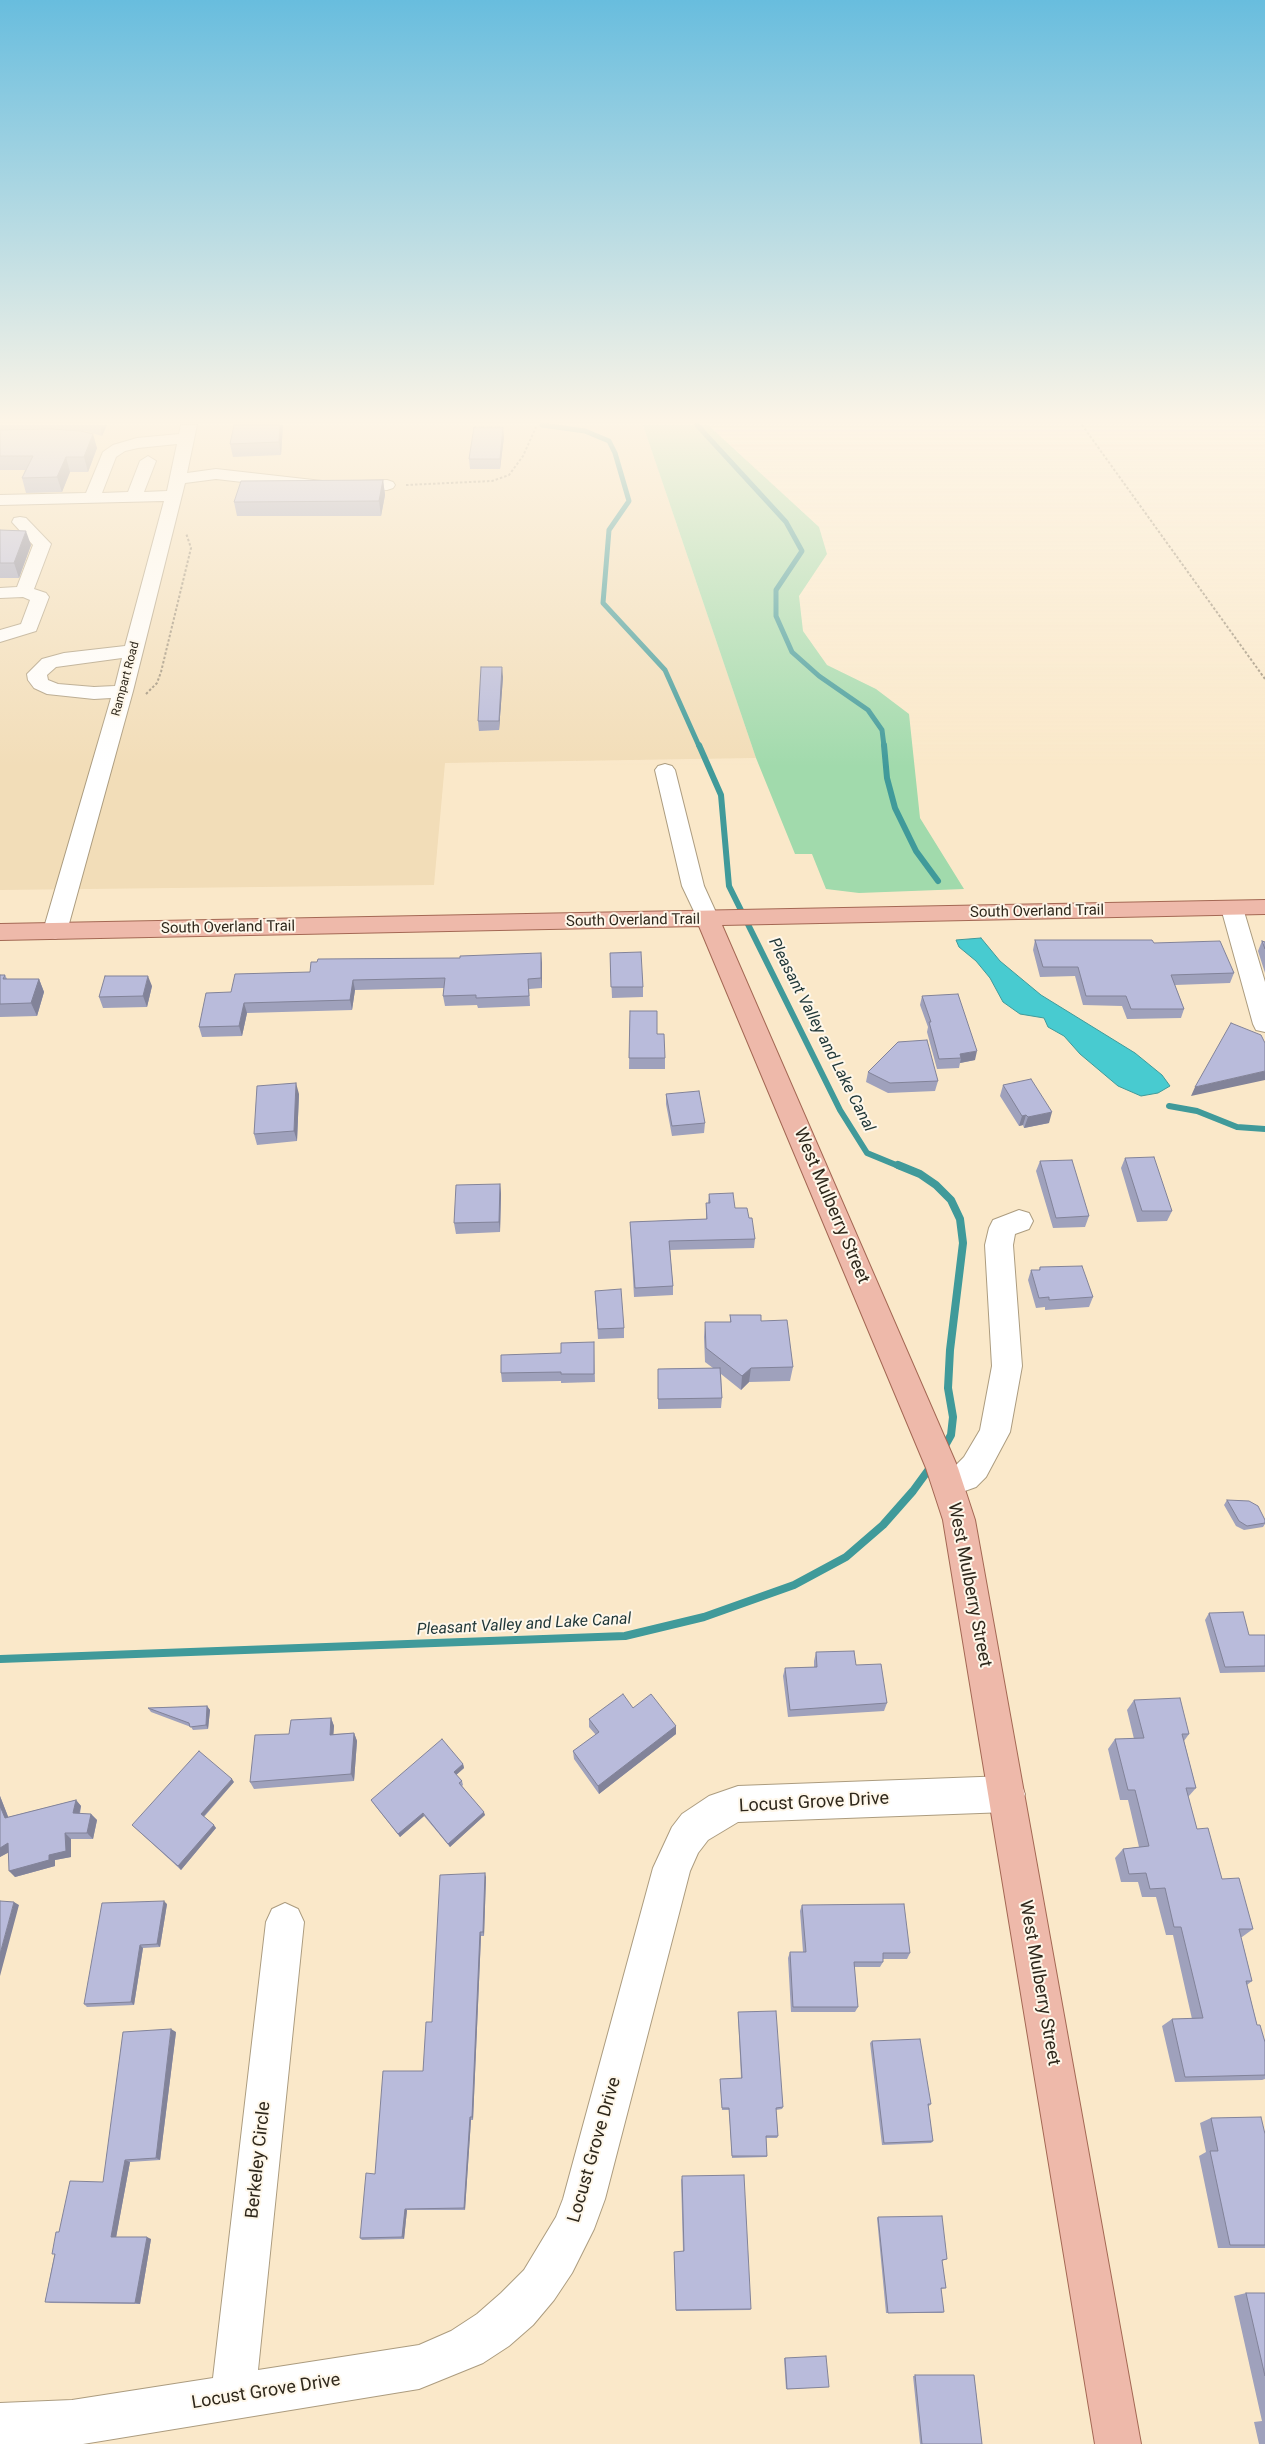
<!DOCTYPE html>
<html>
<head>
<meta charset="utf-8">
<style>
  body { margin:0 }
  canvas { display:block; background:#fae8c9 }
</style>
</head>
<body>
<canvas width="1265" height="2444"></canvas>
<script>
const ctx = document.querySelector('canvas').getContext('2d');
ctx.lineJoin = 'round';
function paint(path, color) { ctx.fillStyle = color; ctx.fill(path, 'evenodd'); }
const shape = rows => new Path2D(rows.map(r => 'M' + r).join(''));
function trace(path, color, width, dash) { ctx.strokeStyle = color; ctx.lineWidth = width; ctx.lineCap = dash ? 'butt' : 'round'; ctx.setLineDash(dash || []); ctx.stroke(path); }
function write(font, color, halo, rows, align = 'center') {
  ctx.font = font + ' Roboto,sans-serif'; ctx.lineWidth = 4; ctx.setLineDash([]); ctx.textBaseline = 'middle'; ctx.strokeStyle = halo; ctx.fillStyle = color; for (const [text, x, y, turn = 0] of rows) {
    ctx.save(); ctx.translate(x, y); ctx.rotate((+turn || 0) * Math.PI / 180); ctx.textAlign = isNaN(turn) ? turn : align; if (halo) ctx.strokeText(text, 0, 0); ctx.fillText(text, 0, 0); ctx.restore();
  }
}
paint(shape([
  [0,425,643,425,756,758,445,763,434,885,0,890]
]), '#f2ddb8');
paint(shape([
  [643,425,708,425,819,527,827,554,799,596,803,631,827,665,876,689,909,714,920,818,964,889,859,893,826,889,812,854,795,854,756,758]
]), '#a1daac');
const water = shape([
  [981,938,1000,961,1041,995,1135,1053,1162,1075,1170,1086,1158,1093,1141,1096,1118,1086,1080,1054,1064,1036,1048,1027,1044,1018,1020,1014,1003,1002,990,978,976,961,959,947,956,940,981,938]
]);
paint(water, '#48cbd0');
trace(water, '#409a9a', 1);
trace(shape([
  [542,425,585,431,609,441,615,453,629,501,609,530,603,603,665,670,699,746],
  [697,425,786,522,802,551,776,590,776,616,792,652,819,676,868,710,882,730,884,746]
]), '#409a9a', 5);
trace(shape([
  [699,745,721,795,729,886,840,1110,867,1153,901,1167],
  [884,745,887,778,895,808,916,851,938,881],
  [1169,1106,1197,1111,1237,1127,1265,1129]
]), '#409a9a', 6);
trace(shape([
  [898,1165,920,1174,936,1185,951,1200,960,1219,963,1243,950,1350,948,1388,953,1417,951,1435,942,1451],
  [0,1659,625,1636,704,1617,794,1585,846,1557,883,1525,913,1491,932,1465]
]), '#409a9a', 8);
const minor = shape([
  [181,425,197,425,187,473,216,469,331,482,387,480,393,482,395,485,393,488,387,490,331,492,216,479,185,483,133,691,67,931,63,936,55,939,47,936,43,931,111,698,94,699,47,694,34,688,28,680,27,674,42,659,64,653,125,646,164,501,0,505,0,495,86,493,103,452,113,445,137,438,179,434,181,425],
  [177,444,167,491,144,492,156,461,148,456,140,461,128,492,102,493,116,457,125,451,138,448,177,444],
  [122,658,115,686,94,687,58,684,48,680,47,675,56,667,122,658],
  [20,517,26,518,51,544,34,589,46,593,49,597,36,631,0,642,0,630,21,624,30,600,23,597,0,598,0,588,17,587,33,545,12,522,14,518,20,517],
  [665,764,672,766,675,770,704,886,719,919,716,924,708,926,700,924,682,886,655,770,658,766,665,764],
  [1232,901,1240,903,1243,908,1265,982,1265,1032,1256,1030,1253,1024,1221,908,1224,903,1232,901],
  [1019,1210,1029,1213,1033,1221,1029,1229,1015,1234,1013,1245,1022,1366,1010,1432,986,1477,976,1487,948,1497,937,1493,932,1483,937,1473,954,1467,964,1457,980,1430,992,1366,985,1245,989,1228,993,1220,1019,1210],
  [1007,1776,1020,1781,1025,1794,1020,1807,1007,1812,738,1822,708,1840,698,1853,690,1871,605,2199,594,2229,572,2273,554,2300,533,2325,509,2346,483,2363,419,2389,83,2444,0,2444,0,2403,72,2400,213,2378,266,1922,272,1909,285,1903,298,1909,304,1922,258,2370,419,2345,451,2331,477,2314,501,2293,524,2270,556,2217,563,2199,653,1868,672,1827,682,1814,709,1796,738,1786,1007,1776]
]);
const major = shape([
  [1265,900,1265,914,722,925,958,1468,975,1520,1141,2444,1095,2444,943,1520,926,1468,699,926,0,940,0,924,1265,900]
]);
trace(minor, '#ac9c7f', 2);
trace(major, '#a46854', 2);
trace(shape([
  [1082,425,1265,679],
  [406,485,492,481,509,475,523,456,537,425],
  [146,694,157,683,161,672,191,548,186,533]
]), '#9d907a', 2, [2.5, 2]);
paint(minor, '#fff');
paint(major, '#eeb9aa');
paint(shape([
  [0,425,107,425,102,436,86,431,82,431,97,448,88,472,70,472,62,492,26,493,22,478,25,470,0,470],
  [234,425,283,425,281,455,233,457,230,444],
  [504,437,500,469,470,469,469,459],
  [383,480,385,495,381,516,237,516,234,502],
  [0,530,31,545,19,578,0,578],
  [503,677,499,730,479,731,478,721],
  [1035,940,1154,943,1234,973,1230,983,1175,985,1184,1009,1181,1018,1127,1019,1122,1006,1083,1005,1075,976,1040,977,1033,950],
  [1262,941,1265,942,1265,973,1258,951],
  [610,953,643,987,643,997,612,998],
  [542,963,542,988,529,989,530,1006,478,1008,477,1005,445,1006,443,996,444,988,355,990,352,1010,247,1013,242,1036,202,1037,199,1027,231,992,310,972],
  [0,975,5,975,7,979,39,979,44,992,37,1016,0,1017],
  [152,986,147,1007,103,1008,99,997],
  [922,996,975,1060,960,1063,959,1068,937,1069,927,1032,928,1027,920,1005],
  [630,1011,657,1034,665,1058,665,1069,629,1069],
  [868,1072,938,1081,935,1091,888,1093,866,1082],
  [1003,1085,1049,1123,1024,1128,1023,1125,1019,1126,1000,1096],
  [299,1094,297,1141,257,1145,254,1134],
  [666,1094,705,1123,704,1133,672,1136,666,1104],
  [1125,1158,1172,1211,1167,1221,1137,1222,1121,1168],
  [1040,1161,1089,1216,1085,1227,1053,1228,1036,1171],
  [500,1184,501,1194,500,1232,456,1234,454,1223],
  [709,1194,735,1208,749,1218,755,1239,754,1248,670,1250,673,1286,673,1295,634,1297,630,1222,706,1219,706,1203,708,1203],
  [1040,1267,1093,1297,1089,1307,1045,1310,1045,1307,1036,1308,1028,1280,1031,1270,1039,1270],
  [595,1291,624,1328,624,1338,598,1339],
  [730,1315,761,1321,793,1367,790,1381,749,1382,741,1390,721,1374,722,1398,721,1408,658,1409,658,1369,713,1368,705,1362,704,1337,705,1322,730,1322],
  [594,1342,595,1382,561,1383,561,1381,502,1382,501,1373],
  [1227,1500,1265,1520,1265,1524,1263,1527,1244,1530,1236,1526,1224,1505],
  [1209,1613,1249,1635,1265,1635,1265,1672,1220,1673,1205,1620],
  [816,1652,856,1665,887,1703,884,1711,788,1717,783,1676,785,1668,814,1667,814,1661],
  [1134,1700,1189,1734,1184,1741,1196,1788,1188,1797,1197,1829,1222,1879,1253,1929,1242,1937,1241,1937,1252,1981,1247,1985,1257,2025,1265,2042,1265,2079,1262,2080,1175,2082,1162,2026,1172,2019,1192,2019,1173,1935,1166,1935,1156,1897,1142,1897,1138,1882,1121,1882,1115,1858,1123,1849,1139,1847,1128,1800,1120,1800,1108,1749,1115,1739,1134,1739,1127,1710],
  [207,1706,210,1710,208,1729,193,1730,191,1727,151,1712,148,1708],
  [331,1718,334,1726,333,1734,354,1733,357,1741,354,1781,254,1789,250,1782,289,1734],
  [589,1719,676,1726,676,1734,599,1794,574,1759,573,1751,596,1735,589,1727],
  [463,1764,464,1768,456,1775,462,1781,463,1785,462,1786,485,1815,450,1847,424,1816,400,1837,373,1803,371,1800],
  [234,1782,204,1817,216,1828,181,1870,132,1825],
  [0,1796,8,1817,76,1800,81,1806,80,1814,91,1814,97,1820,93,1839,71,1839,71,1857,55,1860,55,1866,15,1877,9,1852,0,1857],
  [486,1877,484,1936,481,1936,473,2120,471,2120,465,2210,407,2210,404,2239,362,2240,360,2238,375,2174,423,2071,432,2022],
  [167,1904,160,1947,143,1948,134,2005,87,2007,84,2004],
  [802,1905,910,1953,907,1959,883,1959,883,1962,880,1967,854,1967,858,2007,855,2012,791,2012,788,1958,790,1952,803,1952,800,1911],
  [738,2012,783,2107,782,2109,776,2110,778,2136,777,2138,766,2138,767,2156,767,2157,732,2158,729,2110,722,2110,720,2081,720,2079,741,2078,738,2014],
  [176,2032,160,2160,130,2162,116,2237,151,2239,140,2304,51,2303,45,2302,59,2232,103,2182],
  [872,2041,931,2104,929,2106,928,2106,933,2141,931,2143,882,2145,870,2043],
  [1211,2118,1265,2134,1265,2248,1218,2248,1199,2156,1206,2152,1200,2123],
  [681,2178,751,2309,750,2310,676,2311,674,2253,683,2251],
  [878,2217,947,2259,942,2261,946,2288,941,2289,944,2312,942,2313,886,2313,877,2218],
  [1246,2293,1265,2293,1265,2444,1259,2444,1254,2422,1262,2421,1234,2296],
  [784,2358,785,2358,829,2387,786,2389],
  [974,2375,982,2444,920,2444,913,2376]
]), '#9fa1bc');
paint(shape([
  [100,425,107,425,102,436],
  [280,425,283,425,281,455,279,442],
  [503,427,504,437,500,469,500,459],
  [93,434,97,448,88,472,84,457],
  [66,457,70,472,62,492,57,477],
  [383,480,385,495,381,516,379,501],
  [26,531,31,545,19,578,14,563],
  [502,667,503,677,499,730,499,721],
  [541,953,542,963,542,988,541,978],
  [148,976,152,986,147,1007,143,996],
  [39,979,44,992,37,1016,31,1003],
  [353,980,355,990,352,1010,350,1000],
  [244,1003,247,1013,242,1036,239,1026],
  [977,1051,975,1060,960,1063,961,1058,960,1054],
  [1265,1071,1265,1080,1191,1096,1195,1087],
  [296,1083,299,1094,297,1141,294,1131],
  [1052,1112,1049,1123,1024,1128,1028,1117],
  [1026,1115,1023,1125,1019,1126,1022,1116],
  [500,1184,501,1194,500,1232,499,1222],
  [751,1368,749,1382,741,1390,742,1376],
  [207,1706,210,1710,208,1729,206,1725],
  [331,1718,334,1726,333,1742,330,1735],
  [676,1726,676,1734,599,1794,598,1786],
  [354,1733,357,1741,354,1781,351,1774],
  [463,1764,464,1768,455,1776,454,1772],
  [232,1779,234,1782,203,1817,201,1814],
  [0,1796,11,1824,5,1818,0,1806],
  [76,1800,81,1806,78,1819,73,1813],
  [484,1812,485,1815,450,1847,448,1844],
  [423,1813,424,1816,400,1837,398,1834],
  [91,1814,97,1820,93,1839,87,1833],
  [214,1825,216,1828,181,1870,178,1866],
  [65,1833,71,1839,71,1857,55,1860,55,1866,15,1877,9,1871,49,1855],
  [8,1843,15,1849,0,1857,0,1848],
  [485,1873,486,1877,484,1936,483,1932],
  [164,1901,167,1904,160,1947,157,1944],
  [14,1902,19,1905,0,1976,0,1954],
  [480,1932,481,1936,473,2120,472,2117],
  [140,1945,143,1948,134,2005,131,2002],
  [171,2029,176,2032,160,2160,156,2158],
  [470,2117,471,2120,465,2210,464,2208],
  [125,2160,130,2162,116,2238,111,2237],
  [405,2209,407,2210,404,2239,402,2237],
  [147,2237,151,2239,140,2304,135,2303]
]), '#828399');
const building = shape([
  [234,425,280,425,279,442,230,444,234,425],
  [474,427,503,427,500,459,469,459,474,427],
  [51,429,81,431,93,434,84,457,66,457,57,477,22,478,33,456,0,456,0,430,51,429],
  [383,480,379,501,234,502,241,481,383,480],
  [0,530,26,531,14,563,0,563,0,530],
  [481,667,502,667,499,721,478,721,481,667],
  [1035,940,1152,940,1154,943,1220,941,1234,973,1171,975,1184,1009,1131,1009,1126,996,1086,996,1078,967,1043,967,1035,940],
  [1262,941,1265,942,1265,949,1262,941],
  [641,952,643,987,611,987,610,953,641,952],
  [541,953,541,978,528,979,529,996,476,998,476,995,443,996,445,978,353,980,350,1000,244,1003,239,1026,199,1027,206,993,231,992,235,974,310,972,311,962,317,962,318,959,460,958,460,956,541,953],
  [0,975,5,975,3,979,39,979,31,1003,0,1004,0,975],
  [105,976,148,976,143,996,99,997,105,976],
  [958,994,977,1051,960,1054,961,1058,939,1059,929,1022,931,1022,922,996,958,994],
  [630,1011,657,1011,657,1034,664,1034,665,1058,629,1058,630,1011],
  [1231,1023,1261,1035,1265,1043,1265,1071,1195,1087,1231,1023],
  [927,1040,938,1081,890,1083,868,1072,898,1042,927,1040],
  [1031,1079,1052,1112,1028,1117,1026,1115,1022,1116,1003,1085,1031,1079],
  [296,1083,294,1131,254,1134,257,1086,296,1083],
  [699,1091,705,1123,672,1126,666,1094,699,1091],
  [1154,1157,1172,1211,1142,1211,1125,1158,1154,1157],
  [1072,1160,1089,1216,1056,1218,1040,1161,1072,1160],
  [500,1184,499,1222,454,1223,456,1185,500,1184],
  [733,1193,735,1208,747,1208,749,1218,752,1218,755,1239,669,1241,673,1286,635,1288,630,1222,707,1219,706,1203,710,1203,709,1194,733,1193],
  [1082,1266,1093,1297,1049,1300,1049,1297,1039,1298,1031,1270,1040,1270,1040,1267,1082,1266],
  [621,1289,624,1328,598,1329,595,1291,621,1289],
  [730,1315,761,1315,761,1321,787,1320,793,1367,751,1368,742,1376,706,1348,705,1322,731,1322,730,1315],
  [594,1342,594,1374,561,1374,561,1372,501,1373,501,1355,561,1353,561,1343,594,1342],
  [720,1368,722,1398,658,1399,658,1369,720,1368],
  [1227,1500,1249,1501,1258,1506,1265,1520,1265,1523,1247,1526,1239,1521,1227,1500],
  [1243,1612,1249,1635,1265,1635,1265,1666,1225,1667,1209,1613,1243,1612],
  [854,1651,856,1665,881,1664,887,1703,790,1710,785,1668,817,1667,816,1652,854,1651],
  [623,1694,633,1708,651,1694,676,1726,598,1786,573,1751,599,1732,589,1719,623,1694],
  [1180,1698,1189,1734,1182,1734,1196,1788,1186,1788,1197,1829,1208,1828,1222,1879,1239,1878,1253,1929,1239,1929,1252,1981,1246,1981,1257,2025,1260,2025,1265,2042,1265,2075,1185,2077,1172,2019,1203,2018,1181,1927,1174,1927,1165,1888,1150,1889,1146,1873,1129,1874,1123,1849,1149,1846,1135,1790,1128,1790,1115,1739,1144,1738,1134,1700,1180,1698],
  [207,1706,206,1725,190,1727,189,1723,148,1708,207,1706],
  [331,1718,330,1735,354,1733,351,1774,250,1782,255,1735,289,1734,291,1720,331,1718],
  [442,1739,463,1764,454,1772,462,1781,459,1783,484,1812,448,1844,423,1813,398,1834,371,1800,442,1739],
  [199,1751,232,1779,201,1814,214,1825,178,1866,132,1825,199,1751],
  [76,1800,73,1813,91,1814,87,1833,65,1833,66,1851,49,1855,49,1860,9,1871,8,1843,0,1848,0,1806,5,1818,76,1800],
  [485,1873,483,1932,480,1932,472,2117,470,2117,464,2208,405,2209,402,2237,360,2238,366,2173,375,2174,383,2071,423,2071,426,2022,432,2022,440,1875,485,1873],
  [0,1901,14,1902,0,1954,0,1901],
  [164,1901,157,1944,140,1945,131,2002,84,2004,102,1903,164,1901],
  [904,1904,910,1953,883,1953,883,1962,854,1962,858,2007,793,2007,790,1952,806,1952,802,1905,904,1904],
  [776,2011,783,2107,776,2108,778,2136,766,2136,767,2156,732,2156,729,2108,722,2108,720,2079,742,2078,738,2012,776,2011],
  [171,2029,156,2158,125,2160,111,2237,147,2237,135,2303,45,2302,55,2254,52,2254,56,2232,59,2232,70,2181,103,2182,123,2032,171,2029],
  [920,2039,931,2104,928,2104,933,2141,884,2143,872,2041,920,2039],
  [1261,2117,1265,2134,1265,2245,1230,2245,1210,2151,1218,2151,1211,2118,1261,2117],
  [744,2175,751,2309,676,2310,674,2252,684,2251,682,2176,744,2175],
  [942,2216,947,2259,942,2260,946,2288,941,2288,944,2312,888,2313,878,2217,942,2216],
  [1246,2293,1265,2293,1265,2376,1246,2293],
  [826,2356,829,2387,787,2389,785,2358,826,2356],
  [915,2375,974,2375,982,2444,922,2444,915,2375]
]);
paint(building, '#b9bbdb');
trace(building, '#828399', 1);
const sky = ctx.createLinearGradient(0, 0, 0, 767);
sky.addColorStop(0, '#68bdde');
sky.addColorStop(0.55, '#fdf5e7');
sky.addColorStop(1, '#fdf5e700');
ctx.fillStyle = sky;
ctx.fillRect(0, 0, 1265, 767);
write('12px', '#2f281c', '#fef7ea', [
  ["Rampart Road",126,679,-75]
]);
write('15px', '#2f281c', '#fef7ea', [
  ["South Overland Trail",1037,912,-1],
  ["South Overland Trail",633,921,-1],
  ["South Overland Trail",228,928,-1]
]);
write('italic 16px', '#213839', '#fef7ea', [
  ["Pleasant Valley and Lake Canal",821,1035,63],
  ["Pleasant Valley and Lake Canal",524,1625,-3]
]);
write('18px', '#2f281c', '#fef7ea', [
  ["West Mulberry Street",831,1206,67],
  ["West Mulberry Street",969,1585,79],
  ["Locust Grove Drive",814,1803,-3],
  ["West Mulberry Street",1039,1983,80],
  ["Locust Grove Drive",595,2150,-74],
  ["Berkeley Circle",259,2160,-84],
  ["Locust Grove Drive",266,2392,-9]
]);
</script>
</body>
</html>
